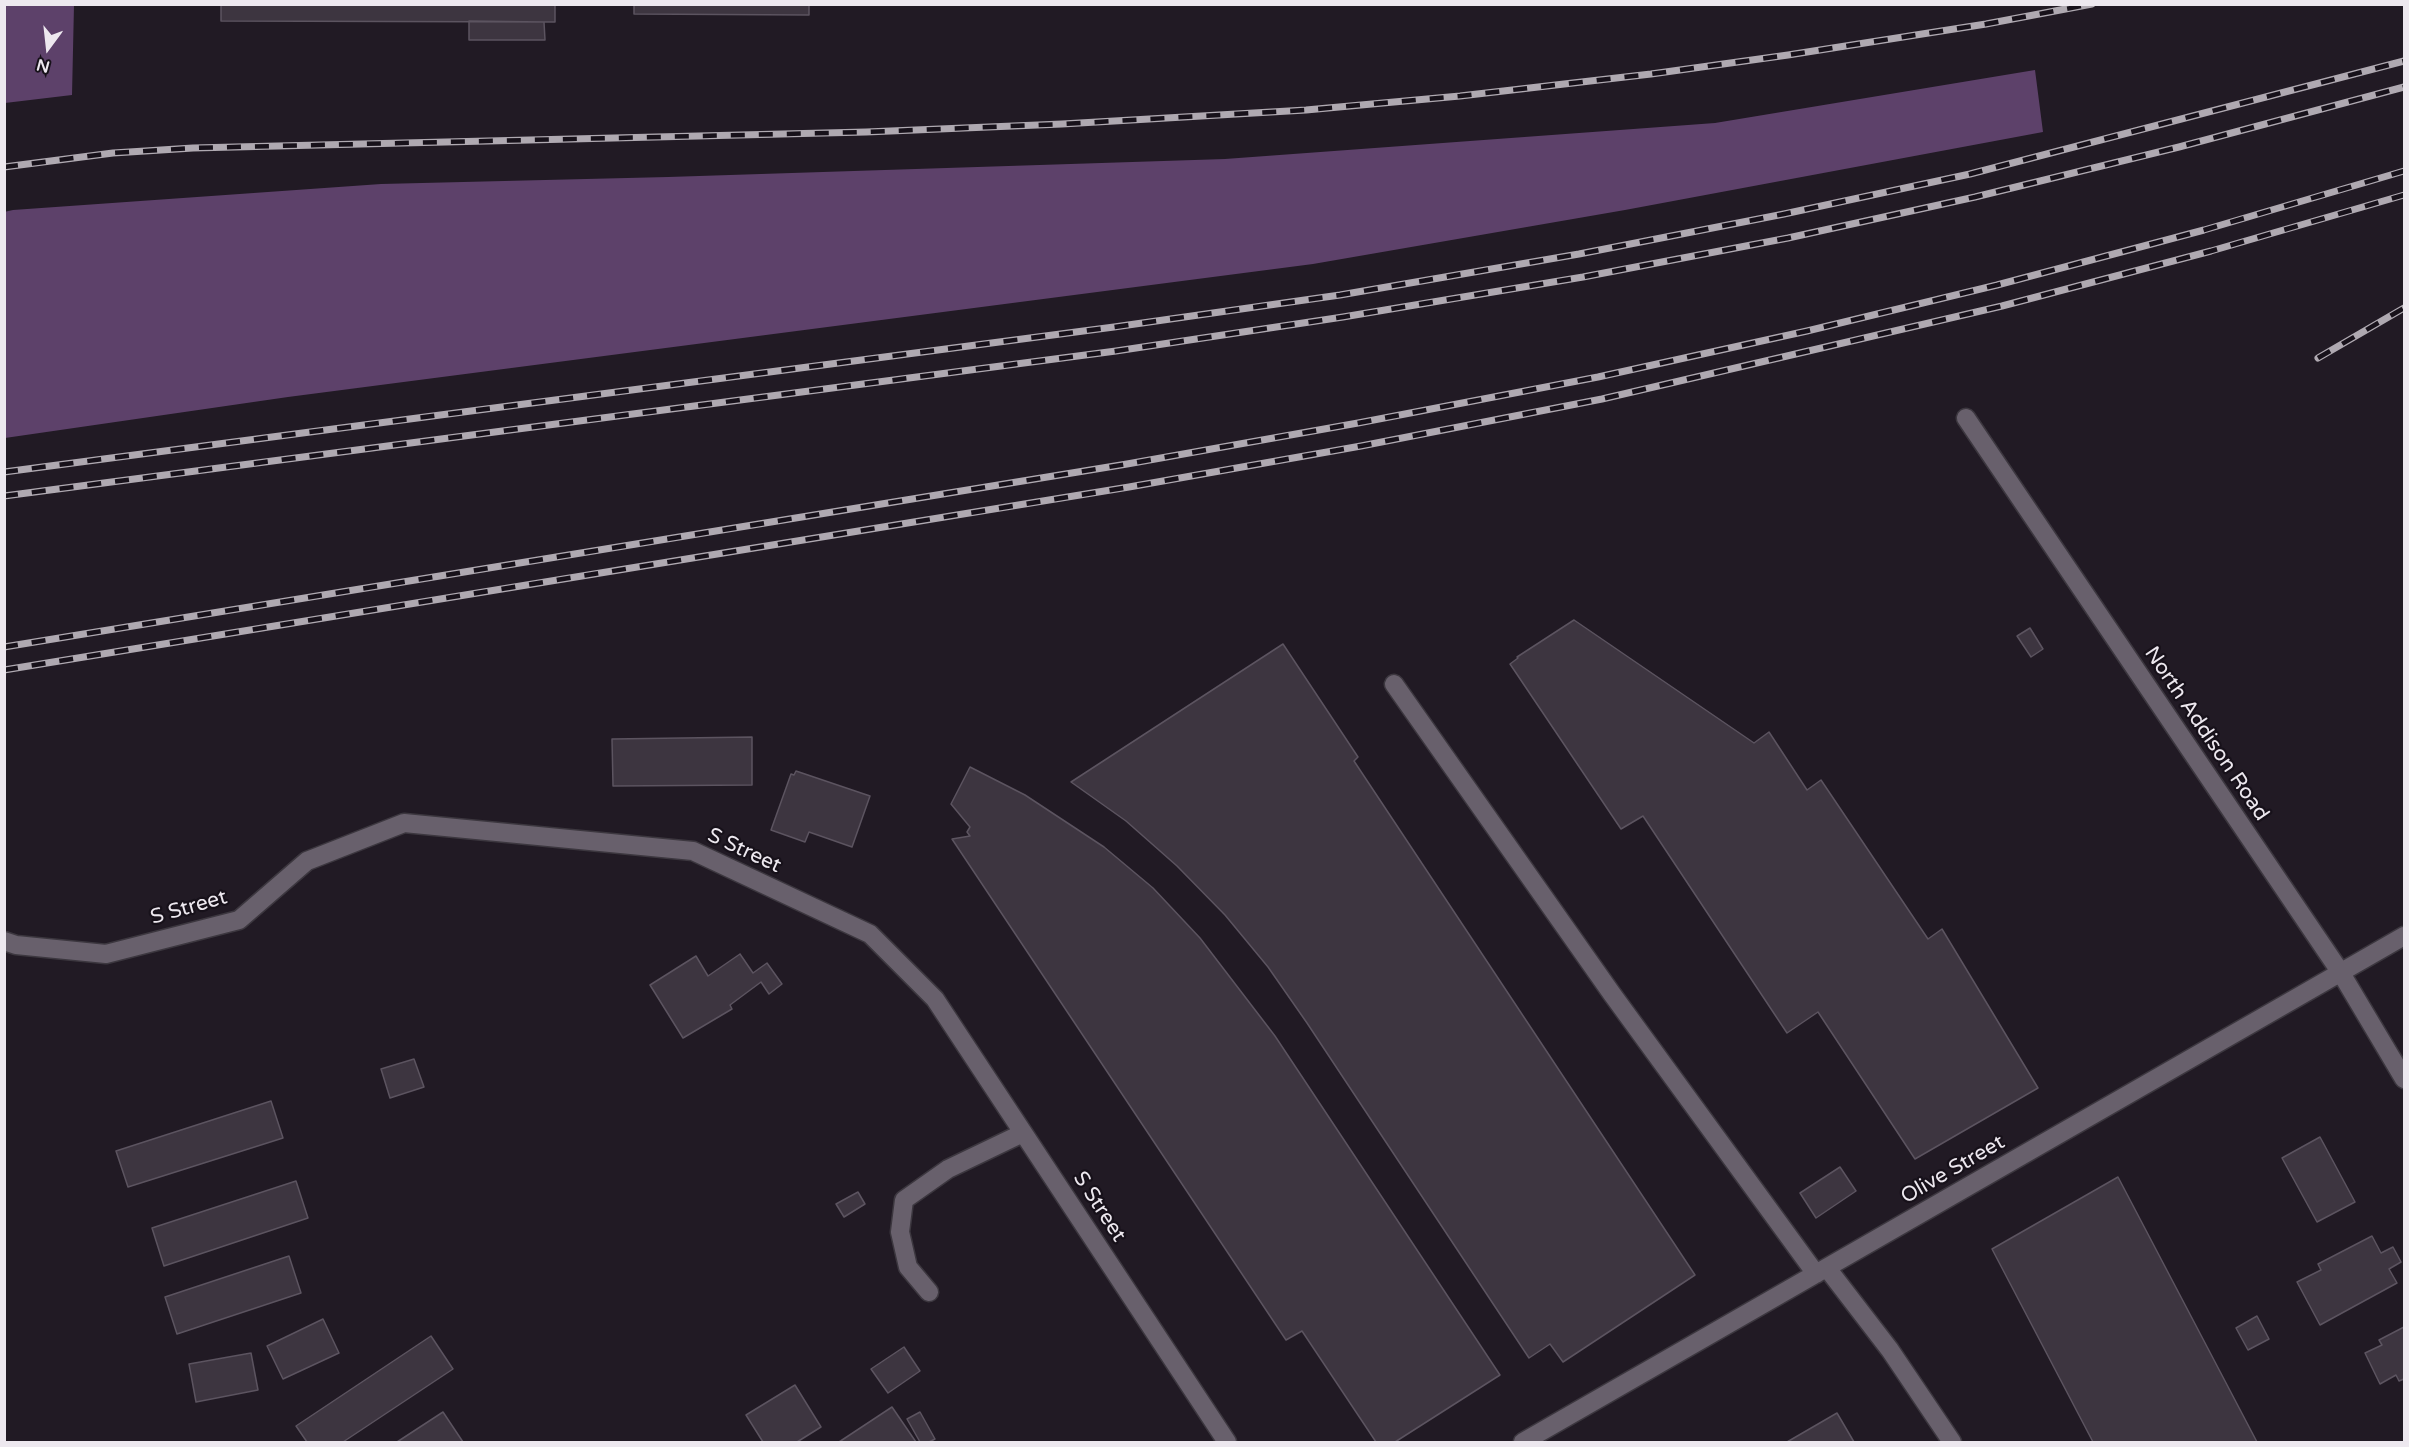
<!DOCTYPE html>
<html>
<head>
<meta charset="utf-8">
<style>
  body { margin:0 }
  #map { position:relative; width:2409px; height:1447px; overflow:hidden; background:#211a24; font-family:"Varela Round",sans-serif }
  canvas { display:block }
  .frame { position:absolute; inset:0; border:6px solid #ede8ef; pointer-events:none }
  .north { position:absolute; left:18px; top:18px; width:60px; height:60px; -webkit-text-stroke:4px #17111a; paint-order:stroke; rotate:195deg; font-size:16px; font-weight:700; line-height:24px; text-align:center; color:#ede8ef }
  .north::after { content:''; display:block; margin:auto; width:21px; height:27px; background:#ede8ef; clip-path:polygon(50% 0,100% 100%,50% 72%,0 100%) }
</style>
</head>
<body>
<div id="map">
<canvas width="2409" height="1447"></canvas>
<div class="frame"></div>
<div class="north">N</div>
</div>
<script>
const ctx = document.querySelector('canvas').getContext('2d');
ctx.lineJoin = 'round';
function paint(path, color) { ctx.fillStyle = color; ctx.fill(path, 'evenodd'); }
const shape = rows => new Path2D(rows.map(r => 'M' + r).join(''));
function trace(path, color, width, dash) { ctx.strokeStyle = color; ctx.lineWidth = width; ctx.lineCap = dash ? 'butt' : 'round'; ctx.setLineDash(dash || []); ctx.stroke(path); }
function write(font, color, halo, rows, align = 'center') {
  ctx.font = font + ' "Varela Round",sans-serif'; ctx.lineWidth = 4.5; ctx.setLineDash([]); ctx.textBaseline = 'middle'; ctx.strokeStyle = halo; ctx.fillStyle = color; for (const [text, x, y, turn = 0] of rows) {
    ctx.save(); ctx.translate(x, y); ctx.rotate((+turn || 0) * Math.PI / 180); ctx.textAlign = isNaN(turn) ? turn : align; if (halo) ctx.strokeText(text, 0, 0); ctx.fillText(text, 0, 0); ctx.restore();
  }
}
paint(shape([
  [4,5,74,5,72,95,5,103],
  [2035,70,2043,132,1625,210,1313,264,288,397,5,438,4,212,13,210,381,184,668,177,1225,159,1715,123]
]), '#5d416a');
const building = shape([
  [221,4,555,4,555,22,221,21,221,4],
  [634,4,809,4,809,15,634,14,634,4],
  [469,21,544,22,545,40,469,40,469,21],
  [1574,620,1754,743,1769,732,1807,790,1821,780,1928,939,1942,929,2038,1088,1915,1159,1818,1012,1787,1033,1643,816,1621,829,1510,664,1518,658,1517,657,1574,620],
  [2030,628,2043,649,2031,657,2017,636,2030,628],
  [1283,644,1358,757,1354,761,1695,1275,1563,1362,1550,1344,1529,1358,1307,1023,1268,967,1225,915,1177,866,1126,821,1071,782,1283,644],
  [752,737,752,785,613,786,612,739,752,737],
  [970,767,1025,795,1104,847,1153,888,1200,938,1275,1036,1500,1375,1395,1442,1376,1442,1302,1331,1286,1340,952,839,970,836,967,832,970,827,951,804,970,767],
  [796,771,870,796,852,847,809,832,805,842,771,830,791,774,794,775,796,771],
  [740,954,753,973,767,963,782,984,769,994,761,982,730,1005,732,1009,683,1038,650,985,696,956,708,976,740,954],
  [414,1059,424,1087,390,1098,381,1069,414,1059],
  [271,1101,283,1138,128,1187,116,1151,271,1101],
  [2320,1137,2355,1202,2317,1222,2282,1158,2320,1137],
  [1840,1167,1856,1191,1816,1218,1800,1193,1840,1167],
  [2118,1177,2257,1442,2093,1442,1992,1249,2118,1177],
  [296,1181,308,1218,164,1266,152,1228,296,1181],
  [858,1192,865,1204,844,1217,836,1204,858,1192],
  [2372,1236,2381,1253,2393,1247,2401,1262,2389,1269,2397,1283,2320,1325,2297,1282,2321,1270,2318,1264,2372,1236],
  [289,1256,301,1293,177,1334,165,1297,289,1256],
  [2257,1316,2269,1339,2248,1350,2236,1328,2257,1316],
  [323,1319,339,1353,283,1379,267,1346,323,1319],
  [2404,1327,2404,1379,2399,1381,2396,1375,2380,1384,2365,1353,2382,1345,2379,1340,2404,1327],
  [431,1336,453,1369,343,1442,307,1442,296,1426,431,1336],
  [904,1347,920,1371,888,1393,871,1369,904,1347],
  [251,1353,258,1390,196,1402,189,1364,251,1353],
  [795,1385,821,1427,797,1442,763,1442,746,1415,795,1385],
  [892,1407,916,1442,839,1442,892,1407],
  [443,1412,463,1442,397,1442,443,1412],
  [920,1412,935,1439,929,1442,920,1442,907,1419,920,1412],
  [1837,1413,1854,1442,1787,1442,1837,1413]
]);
paint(building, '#3d3540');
trace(building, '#5c5460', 1.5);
const minor = shape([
  [1966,418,2341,973,2404,1079],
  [1394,684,1612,994,1816,1274],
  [4,941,16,945,106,954,239,920,307,861,404,823,693,851,870,934,935,999,1227,1442],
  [1827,1268,1890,1350,1952,1442],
  [929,1292,908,1267,900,1232,904,1200,948,1169,1023,1133],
  [1523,1442,2404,936]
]);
trace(minor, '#3c373f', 21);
trace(minor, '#68606c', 18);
const rail = shape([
  [4,167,113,153,193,148,866,132,1062,124,1306,110,1460,96,1651,74,1788,55,1986,24,2092,4],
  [2318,358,2404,308],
  [4,472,1114,327,1340,295,1579,254,1784,214,1970,174,2404,61],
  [4,496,1116,351,1343,317,1583,277,1788,238,1975,197,2179,147,2404,87],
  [4,647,1127,464,1358,423,1598,377,1807,331,1997,285,2204,230,2404,171],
  [4,670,1129,487,1361,446,1602,399,2002,306,2211,251,2404,195]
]);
trace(rail, '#afa9b1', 7);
trace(rail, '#17111a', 4.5, [14]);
write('21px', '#ede8ef', '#17111a', [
  ["North Addison Road",2206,734,56],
  ["S Street",744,851,25],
  ["S Street",189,908,-16],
  ["Olive Street",1953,1170,-30],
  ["S Street",1099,1207,57]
]);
</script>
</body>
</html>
